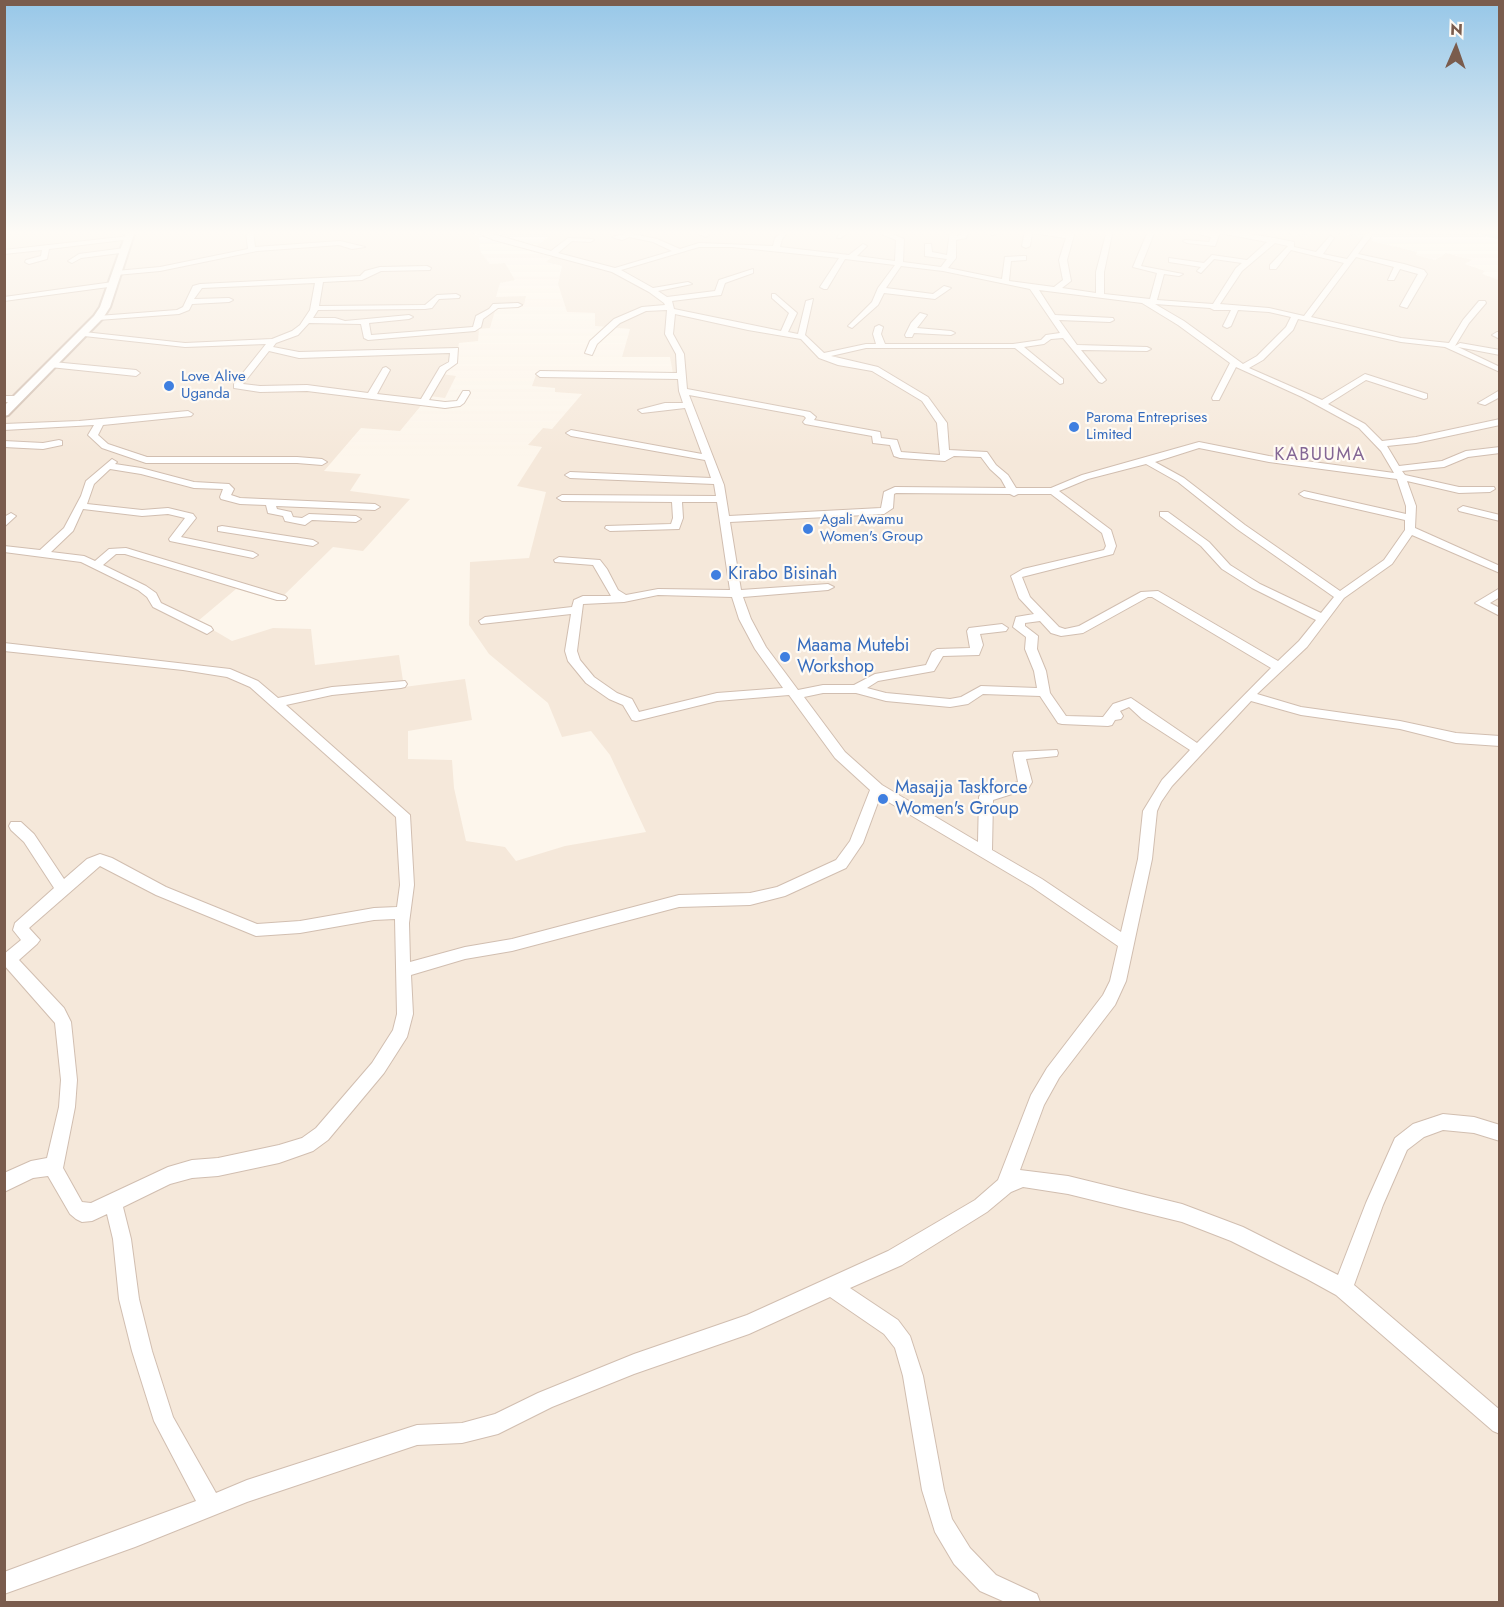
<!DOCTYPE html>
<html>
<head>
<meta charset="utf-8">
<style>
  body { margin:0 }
  #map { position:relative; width:1504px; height:1607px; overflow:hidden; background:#fdf6ec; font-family:Jost,sans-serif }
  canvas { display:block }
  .frame { position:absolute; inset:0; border:6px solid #7a5c4d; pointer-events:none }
  .north { position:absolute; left:1426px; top:18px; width:60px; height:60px; -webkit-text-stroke:4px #fffaf3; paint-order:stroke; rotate:2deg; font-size:16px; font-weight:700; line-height:24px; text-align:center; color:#7a5c4d }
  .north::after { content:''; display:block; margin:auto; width:21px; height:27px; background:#7a5c4d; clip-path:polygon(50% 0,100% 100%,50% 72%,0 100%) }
</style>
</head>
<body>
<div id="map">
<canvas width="1504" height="1607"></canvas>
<div class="frame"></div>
<div class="north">N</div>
</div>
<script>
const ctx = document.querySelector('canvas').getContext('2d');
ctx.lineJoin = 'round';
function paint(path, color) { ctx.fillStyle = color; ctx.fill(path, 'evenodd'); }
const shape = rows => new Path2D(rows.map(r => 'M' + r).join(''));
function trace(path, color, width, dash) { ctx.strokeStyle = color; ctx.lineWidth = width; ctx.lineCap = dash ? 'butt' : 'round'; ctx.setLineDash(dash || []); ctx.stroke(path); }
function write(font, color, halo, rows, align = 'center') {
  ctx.font = font + ' Jost,sans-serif'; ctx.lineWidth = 4.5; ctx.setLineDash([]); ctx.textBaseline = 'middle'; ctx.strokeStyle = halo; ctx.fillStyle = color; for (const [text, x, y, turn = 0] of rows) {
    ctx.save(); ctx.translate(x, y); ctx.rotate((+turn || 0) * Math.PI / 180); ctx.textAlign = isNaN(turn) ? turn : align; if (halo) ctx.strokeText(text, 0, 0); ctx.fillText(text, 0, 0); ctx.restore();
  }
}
paint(shape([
  [5,231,469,231,479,236,480,251,490,264,505,263,515,280,500,283,496,297,526,296,524,305,496,307,490,328,479,329,478,341,459,343,455,364,445,369,442,374,456,376,445,398,429,396,400,431,361,428,324,471,361,474,350,491,410,499,363,551,333,547,278,601,236,589,198,621,232,641,273,628,311,629,315,665,399,655,404,687,465,679,472,720,408,731,408,759,452,760,454,788,466,841,505,847,516,861,565,846,646,832,610,755,591,731,562,737,548,703,489,654,469,625,470,562,529,558,546,492,517,486,542,447,528,445,543,428,552,429,582,394,555,392,555,388,532,386,537,372,673,374,670,357,622,357,630,329,595,326,595,313,567,312,558,284,562,266,546,262,556,254,535,247,556,231,1279,231,1307,237,1313,231,1325,231,1373,239,1372,241,1417,252,1416,255,1435,260,1446,253,1472,260,1465,264,1485,271,1482,274,1499,280,1499,1602,5,1602]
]), '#f5e8da');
paint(shape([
  [1474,231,1500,234,1500,240,1475,233,1474,231]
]), '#bfe3e8');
const minor = shape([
  [246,231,253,231,255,247,340,241,365,247,352,249,339,245,257,251,160,271,116,275,112,273,116,271,160,267,248,249,246,231],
  [473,231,483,231,551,251,568,238,592,239,594,240,590,242,572,241,558,253,615,268,672,251,653,242,629,237,622,240,612,237,628,233,657,239,680,249,699,243,773,246,775,238,782,231,789,231,782,239,780,247,849,255,863,244,867,246,857,256,895,261,896,240,874,231,885,231,904,239,903,262,941,267,947,259,925,256,925,244,931,244,932,252,947,255,950,231,957,231,957,236,961,235,962,231,969,231,966,238,956,240,956,258,948,268,1002,279,1005,257,1023,256,1026,256,1026,260,1011,261,1009,281,1054,287,1063,280,1059,260,1066,238,1032,233,1030,246,1026,248,1022,246,1025,231,1067,234,1068,231,1075,231,1067,260,1071,281,1062,288,1096,293,1096,272,1106,234,1109,232,1112,234,1104,272,1104,294,1150,299,1157,273,1133,267,1148,231,1155,231,1141,266,1183,274,1179,276,1164,274,1157,300,1213,304,1236,268,1242,263,1214,259,1201,273,1197,271,1201,267,1169,262,1169,258,1204,263,1212,255,1247,260,1267,242,1220,233,1215,246,1187,243,1183,241,1185,240,1209,242,1211,237,1185,231,1213,234,1215,231,1232,231,1274,238,1294,242,1294,247,1316,252,1330,236,1334,238,1323,254,1347,259,1368,231,1375,231,1358,254,1404,264,1424,270,1427,274,1407,308,1400,306,1418,274,1400,269,1394,280,1388,280,1394,267,1356,257,1311,317,1401,338,1449,343,1463,320,1479,301,1485,301,1486,303,1469,323,1455,346,1460,343,1500,350,1500,355,1458,347,1500,367,1500,372,1445,347,1401,342,1298,319,1293,330,1263,360,1249,368,1322,400,1365,374,1427,394,1427,398,1424,399,1366,380,1328,404,1365,424,1382,441,1416,437,1500,419,1500,425,1416,443,1387,446,1399,466,1442,461,1466,451,1500,447,1500,453,1468,457,1444,467,1402,471,1405,475,1459,487,1494,487,1495,489,1490,492,1459,493,1407,481,1416,506,1415,528,1500,566,1500,573,1412,535,1392,564,1344,598,1307,647,1257,694,1301,707,1400,721,1456,733,1500,736,1500,746,1456,743,1400,729,1301,715,1251,701,1172,786,1161,802,1157,811,1152,859,1126,981,1115,1005,1059,1078,1044,1105,1020,1170,1068,1176,1182,1204,1243,1227,1338,1275,1366,1203,1395,1138,1413,1124,1443,1114,1474,1117,1500,1125,1500,1141,1474,1133,1443,1130,1424,1137,1407,1150,1383,1205,1354,1285,1500,1410,1500,1434,1493,1431,1336,1295,1307,1279,1231,1241,1182,1222,1068,1194,1023,1187,1011,1192,987,1212,902,1265,850,1288,898,1320,910,1336,923,1376,944,1490,952,1519,970,1548,996,1575,1037,1594,1040,1602,1005,1602,980,1591,954,1564,935,1532,922,1490,903,1376,895,1348,884,1334,830,1297,749,1334,634,1374,552,1407,498,1434,462,1443,417,1445,247,1502,135,1547,4,1594,4,1572,196,1501,154,1421,132,1351,119,1299,113,1239,107,1214,92,1221,82,1222,76,1219,70,1214,48,1176,33,1178,4,1192,4,1173,31,1161,47,1158,59,1107,61,1080,55,1023,4,965,4,954,21,940,13,930,15,923,54,888,24,842,11,830,9,826,11,822,21,822,34,834,64,879,87,859,100,854,112,858,166,887,257,924,300,921,374,908,397,907,400,885,396,817,250,687,227,677,183,670,4,651,4,643,230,669,258,681,278,698,332,687,405,681,407,684,405,687,401,688,332,695,286,705,410,815,414,885,409,923,410,962,465,947,512,939,679,895,750,893,777,887,836,860,850,841,870,790,835,758,789,695,717,701,636,721,632,720,623,705,609,699,586,683,568,661,565,651,571,614,481,624,479,621,485,617,572,607,574,600,583,596,611,596,593,565,555,562,554,560,559,557,600,560,607,569,618,590,626,595,658,589,730,590,717,502,682,502,683,518,679,529,610,531,605,528,606,526,671,524,673,518,672,502,562,501,557,498,562,495,716,496,714,484,570,478,565,475,570,472,711,478,705,460,571,436,566,433,571,430,702,454,685,408,642,413,638,410,665,403,683,403,679,391,678,379,540,377,536,374,540,371,677,373,676,354,665,334,667,310,646,311,620,323,597,344,592,355,585,353,590,341,614,319,642,307,665,305,664,303,649,292,612,272,494,240,473,231],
  [1275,243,1288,246,1270,265,1270,269,1276,269,1291,250,1344,263,1304,316,1269,308,1220,304,1242,271,1275,243],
  [699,247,732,247,839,258,820,287,824,289,827,289,845,259,895,265,878,288,872,302,848,326,852,328,878,305,884,293,935,299,951,288,944,286,933,294,886,288,901,266,943,271,1030,289,1060,333,1046,335,1041,340,1013,344,885,344,881,334,883,327,879,325,875,327,873,334,876,344,866,344,824,353,805,335,813,299,806,301,798,334,788,332,797,313,775,294,772,294,772,298,789,313,781,331,674,309,672,301,721,295,725,283,753,273,753,269,719,280,715,291,667,297,658,291,692,284,688,282,653,288,621,270,699,247],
  [1039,290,1142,303,1178,325,1230,363,1212,398,1213,400,1219,400,1236,367,1302,397,1359,428,1381,451,1394,473,1269,456,1199,442,1082,475,1051,488,1016,488,1008,475,996,465,987,452,949,450,947,423,928,397,878,367,831,356,866,348,1015,348,1060,384,1063,383,1063,379,1024,347,1044,344,1051,339,1063,338,1099,382,1102,383,1106,380,1081,350,1147,351,1151,349,1147,347,1077,345,1059,320,1110,322,1114,320,1113,318,1055,315,1039,290],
  [1155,304,1210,308,1214,310,1231,310,1223,326,1227,328,1231,326,1238,310,1269,312,1291,317,1286,327,1257,356,1243,364,1184,321,1155,304],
  [675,314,748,330,801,339,819,358,838,365,872,371,922,401,937,423,940,455,901,452,897,440,881,438,880,432,814,420,816,417,810,412,687,389,684,354,673,334,675,314],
  [689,395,804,416,806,418,803,422,805,424,872,436,873,443,890,445,894,456,900,458,945,461,954,456,981,457,990,469,1001,479,1006,488,895,487,884,492,881,508,729,516,724,485,689,395],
  [1199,448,1269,462,1397,479,1406,506,1406,514,1304,491,1299,494,1304,497,1405,520,1405,530,1384,560,1340,591,1245,525,1184,478,1155,462,1199,448],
  [1146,464,1178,482,1237,529,1334,597,1321,613,1260,584,1230,565,1209,542,1168,512,1160,512,1160,516,1201,546,1222,569,1252,588,1316,620,1299,641,1278,661,1158,591,1141,592,1079,626,1065,629,1059,627,1030,597,1022,577,1113,554,1116,546,1111,530,1059,491,1088,479,1146,464],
  [896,493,1010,494,1014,496,1018,494,1051,494,1102,533,1106,546,1104,550,1023,569,1011,576,1019,598,1034,614,1016,617,1013,627,1026,637,1025,649,1034,671,1037,688,981,686,961,697,950,699,886,693,867,688,878,681,934,671,943,656,979,655,983,645,980,634,1006,631,1008,628,1002,624,969,628,967,631,970,648,937,649,932,652,926,665,875,674,854,685,823,685,798,690,766,647,751,619,743,597,828,590,834,587,828,584,741,590,730,522,884,514,893,508,894,494,896,493],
  [658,595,732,597,739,619,755,649,783,688,717,693,639,712,632,699,617,693,594,677,580,660,577,651,583,604,624,602,658,595],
  [1148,597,1152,597,1271,668,1197,743,1131,698,1113,704,1103,717,1066,716,1050,693,1046,671,1037,649,1038,636,1025,626,1025,623,1040,621,1051,633,1061,636,1083,633,1148,597],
  [823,693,856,693,886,701,950,707,968,704,983,694,1040,696,1058,723,1062,724,1108,726,1112,725,1115,720,1121,719,1123,716,1120,711,1129,707,1142,719,1190,750,1162,780,1143,811,1138,859,1121,932,1042,879,992,850,993,800,1028,789,1032,782,1026,759,1057,756,1058,753,1057,750,1014,752,1013,755,1018,782,981,793,979,797,978,842,882,785,845,752,804,697,823,693],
  [880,797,1032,887,1118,946,1110,981,1103,995,1047,1068,1031,1095,998,1180,975,1200,888,1251,747,1315,634,1354,538,1393,495,1414,462,1423,417,1425,247,1480,216,1493,173,1417,152,1351,139,1299,131,1239,123,1207,170,1184,192,1178,218,1176,279,1163,313,1151,328,1140,384,1073,407,1037,413,1014,411,975,465,959,512,951,679,907,750,905,785,896,846,868,863,843,880,797],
  [100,866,156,895,256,936,300,933,374,920,395,919,397,1014,393,1030,372,1063,316,1128,302,1138,279,1145,218,1158,192,1160,168,1167,91,1203,82,1202,63,1168,75,1107,77,1080,71,1022,64,1008,19,960,37,944,40,940,29,928,100,866],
  [692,231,703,231,709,235,706,237,692,231],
  [841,231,849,231,841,238,837,238,841,231],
  [991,231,997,231,997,234,992,235,991,231],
  [129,236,133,238,131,239,49,249,47,259,29,264,25,262,26,260,41,256,42,250,4,254,4,250,129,236],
  [125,248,128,248,128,252,81,258,72,263,68,261,79,254,125,248],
  [427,266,431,268,430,270,381,271,362,280,323,282,319,306,425,305,437,295,456,294,460,296,459,298,439,299,432,308,425,309,318,310,313,318,335,318,345,321,409,315,413,317,409,319,369,323,371,335,473,327,476,316,489,309,493,304,518,303,522,305,518,307,498,308,483,319,481,327,475,331,368,340,364,338,361,324,309,323,298,335,276,343,273,347,299,352,458,348,457,363,446,371,429,400,445,402,457,401,463,391,469,391,470,393,464,403,460,406,445,408,307,391,260,392,234,388,234,384,266,344,185,347,84,336,80,334,84,332,185,343,272,339,292,331,300,325,310,310,315,283,202,288,194,299,229,298,233,300,229,302,192,304,189,310,179,314,98,320,94,318,98,316,177,310,183,307,193,286,200,284,360,276,365,271,380,267,427,266],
  [269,351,299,358,450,353,449,362,440,367,421,399,377,394,390,370,386,367,383,368,368,393,307,385,260,386,243,384,269,351],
  [113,282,116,282,116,286,4,301,4,297,113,282],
  [920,313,927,315,917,328,951,331,955,333,951,335,914,333,912,337,906,337,905,335,911,323,920,313],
  [1497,332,1500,332,1500,339,1492,335,1497,332],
  [53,362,136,370,140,373,136,376,50,367,49,365,53,362],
  [1500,390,1500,397,1485,405,1478,403,1500,390],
  [4,396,19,396,23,399,19,402,4,402,4,396],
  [188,411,193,414,191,416,103,425,98,435,108,444,147,457,297,457,322,459,327,462,322,465,297,463,146,463,102,448,88,435,94,425,4,430,4,424,79,421,188,411],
  [59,440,62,441,62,445,43,449,4,447,4,441,43,443,59,440],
  [112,459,117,462,115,464,141,468,194,482,229,484,234,489,231,495,240,498,375,504,380,507,375,510,276,506,277,509,291,512,293,517,302,518,309,514,356,516,361,519,356,522,312,520,305,525,285,521,283,516,268,513,266,505,240,504,221,499,220,497,223,489,194,488,141,474,110,469,94,484,87,504,142,510,168,508,193,514,196,518,181,537,253,552,258,555,253,558,170,541,169,539,185,518,168,514,142,516,83,509,73,531,51,552,84,556,95,561,109,549,126,548,285,596,287,598,285,600,277,600,125,554,116,554,103,565,146,586,156,593,161,603,211,627,213,630,207,634,153,607,147,597,138,590,81,562,4,552,4,546,40,550,64,528,81,496,86,481,112,459],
  [1463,506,1500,515,1500,521,1459,511,1458,509,1463,506],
  [11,513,16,516,4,527,4,517,11,513],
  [222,526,313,540,318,543,313,546,218,531,218,527,222,526],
  [1500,588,1500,597,1490,603,1500,608,1500,616,1475,603,1500,588]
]);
const tertiary = shape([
  [127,231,135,231,110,307,103,318,8,415,4,416,4,406,94,316,100,307,127,231]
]);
trace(minor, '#d1beb0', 2);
trace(tertiary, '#d1beb0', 4);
paint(minor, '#fff');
paint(tertiary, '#fff');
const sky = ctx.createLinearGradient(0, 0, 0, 456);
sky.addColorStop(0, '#97c7e8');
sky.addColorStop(0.51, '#fefbf6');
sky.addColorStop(1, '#fefbf600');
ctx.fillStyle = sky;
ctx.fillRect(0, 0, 1504, 456);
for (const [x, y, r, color] of [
  [169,386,6,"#3f7fe0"],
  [1074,427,6,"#3f7fe0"],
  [808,529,6,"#3f7fe0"],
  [716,575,6,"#3f7fe0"],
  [785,657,6,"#3f7fe0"],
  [883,799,6,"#3f7fe0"]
]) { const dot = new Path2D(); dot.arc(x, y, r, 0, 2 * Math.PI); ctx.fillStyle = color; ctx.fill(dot); trace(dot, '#fffaf3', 2); }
write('15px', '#366cbe', '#fffaf3', [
  ["Love Alive",181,377],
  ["Uganda",181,394],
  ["Paroma Entreprises",1086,418],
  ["Limited",1086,435],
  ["Agali Awamu",820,520],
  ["Women's Group",820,537]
], 'left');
ctx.letterSpacing = '1.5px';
write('18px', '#846695', '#fffaf3', [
  ["KABUUMA",1320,456]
]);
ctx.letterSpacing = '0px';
write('18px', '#366cbe', '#fffaf3', [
  ["Kirabo Bisinah",728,575],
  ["Maama Mutebi",797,647],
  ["Workshop",797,668],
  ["Masajja Taskforce",895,789],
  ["Women's Group",895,810]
], 'left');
</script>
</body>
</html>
